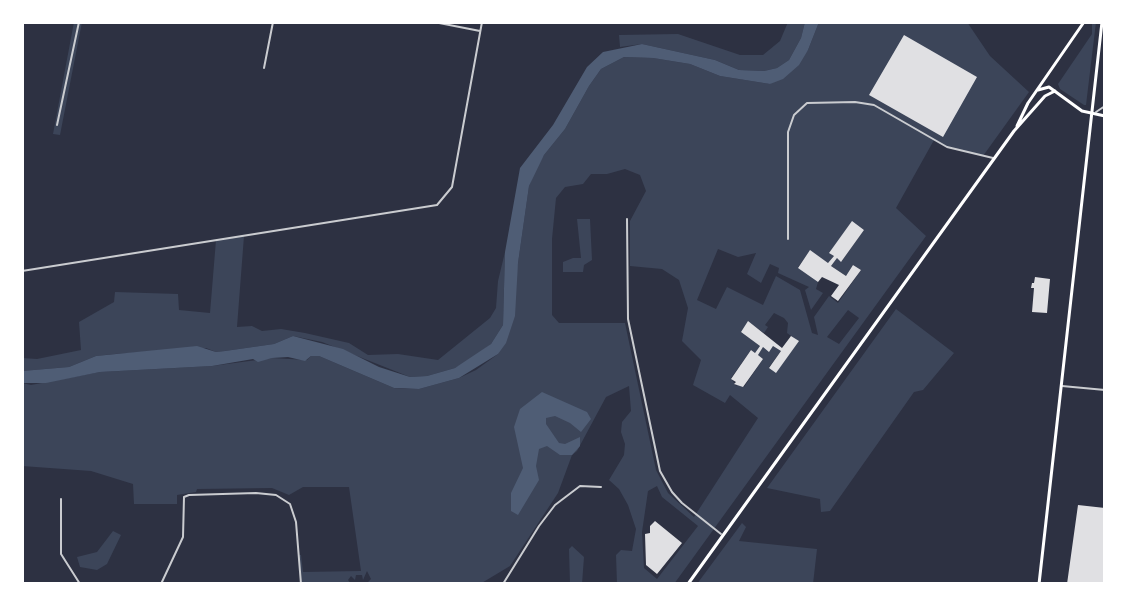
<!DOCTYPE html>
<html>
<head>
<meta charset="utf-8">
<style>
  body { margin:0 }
  #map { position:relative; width:1127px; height:606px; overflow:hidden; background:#2d3142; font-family:Rubik,sans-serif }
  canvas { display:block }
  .frame { position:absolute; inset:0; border:24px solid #fff; pointer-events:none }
</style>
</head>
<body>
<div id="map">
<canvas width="1127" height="606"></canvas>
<div class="frame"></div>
</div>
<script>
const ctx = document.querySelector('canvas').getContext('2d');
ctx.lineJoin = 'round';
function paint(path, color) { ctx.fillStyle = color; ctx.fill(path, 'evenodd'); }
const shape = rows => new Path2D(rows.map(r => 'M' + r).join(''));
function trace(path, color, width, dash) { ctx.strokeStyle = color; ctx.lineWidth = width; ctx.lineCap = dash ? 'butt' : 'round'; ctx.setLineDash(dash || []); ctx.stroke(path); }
paint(shape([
  [74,22,82,22,60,135,53,134],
  [788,22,805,22,801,38,789,60,777,68,764,71,739,70,715,60,642,44,620,47,619,35,678,34,740,55,763,55,780,41],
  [819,22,967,22,990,56,1029,92,983,156,947,147,934,140,896,208,926,236,674,584,617,584,616,555,621,550,632,551,636,529,628,505,619,489,609,480,624,455,625,444,621,432,622,422,631,411,629,386,606,397,577,451,572,455,558,493,510,566,480,584,366,584,371,579,367,571,363,580,362,575,356,575,355,580,351,576,348,580,351,584,301,584,299,555,301,555,303,572,361,571,349,487,303,487,289,495,272,488,197,489,196,492,177,495,177,504,134,504,133,484,91,471,22,466,22,383,31,385,100,372,212,366,272,358,307,360,311,356,319,356,394,388,405,389,419,389,459,378,476,370,498,354,518,263,529,186,534,172,544,155,565,129,589,86,601,69,624,57,653,58,690,64,720,76,770,84,808,50],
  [625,169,640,175,646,191,630,221,630,266,662,269,679,280,688,308,682,341,701,360,693,385,725,403,730,395,758,418,694,517,668,493,656,470,625,323,559,323,552,315,552,239,556,198,565,187,583,184,591,174,607,174],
  [852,222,864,230,842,261,837,258,831,266,846,276,853,265,861,270,838,303,829,296,814,317,818,335,812,333,800,290,776,276,763,305,727,287,716,309,697,300,718,249,738,257,756,253,747,274,761,283,770,264,779,268,778,273,809,287,805,290,811,310,823,293,816,289,818,282,798,267,810,251,828,263,834,256,830,253],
  [848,310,859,318,839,344,827,337],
  [774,313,784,318,788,323,787,333,798,341,776,372,769,367,781,351,773,346,769,351,763,347,758,355,763,359,744,387,738,384,736,386,731,378,751,350,755,353,760,346,741,332,748,322,764,333,768,327,765,325],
  [657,486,662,497,698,526,657,579,644,568,642,532,648,491],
  [1092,22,1096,22,1086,105,1084,105,1060,89,1058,84,1092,34],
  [577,219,590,219,592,260,584,265,583,272,563,272,563,262,573,258,581,258],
  [244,236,237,327,252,326,262,331,281,329,305,333,349,343,368,355,398,354,438,360,490,318,496,308,498,281,505,252,503,325,491,344,471,360,455,368,427,376,410,377,322,342,293,336,274,344,225,351,216,352,206,348,115,354,96,356,69,367,22,371,22,358,37,359,81,350,79,322,114,302,115,292,178,294,179,310,210,313,216,240],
  [896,309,954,353,923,390,914,392,830,511,821,512,820,499,767,488],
  [742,523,746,527,739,541,817,549,813,584,697,584],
  [113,531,121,535,107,564,97,570,80,567,77,557,97,552],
  [572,546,584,557,582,584,570,584,569,549]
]), '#3c4559');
paint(shape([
  [805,22,819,22,808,50,799,65,783,79,770,84,720,76,690,64,653,58,624,57,601,69,589,86,565,129,544,155,529,186,518,263,515,316,506,343,498,354,459,378,419,389,394,388,319,356,311,356,305,361,288,357,272,358,258,362,253,359,212,366,100,372,46,383,22,383,22,371,69,367,96,356,197,346,216,352,225,351,274,344,293,336,343,349,379,367,410,377,427,376,455,368,491,344,503,325,505,252,520,168,553,125,587,67,603,52,642,44,715,60,739,70,764,71,777,68,789,60,801,38],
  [542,392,587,412,591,419,581,432,570,423,555,416,546,418,546,424,559,443,565,444,580,437,580,446,572,455,560,455,547,446,539,449,536,466,539,480,518,515,511,511,511,493,523,468,514,427,520,409]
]), '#4f5d75');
paint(shape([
  [904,35,977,77,943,137,869,95],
  [852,221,864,230,841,262,837,258,831,266,846,276,853,265,861,270,838,301,831,296,839,285,822,277,818,282,798,268,810,250,828,263,834,256,829,253],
  [1035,277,1050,279,1047,313,1032,312,1034,288,1031,288,1032,283,1034,283],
  [748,321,782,348,791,336,799,341,776,373,769,368,781,351,773,346,769,352,763,347,758,355,763,359,743,387,734,384,736,382,731,379,751,350,755,353,760,346,741,332],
  [1078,505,1105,508,1105,584,1067,584],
  [655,521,682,543,657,574,646,565,645,534,650,533,650,526]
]), '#e0e0e3');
trace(shape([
  [434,22,480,31],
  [264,68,273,22],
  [1096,112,1105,106],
  [57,125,79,22],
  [627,219,628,319,660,471,672,492,682,503,721,534],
  [788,239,788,132,794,115,807,103,855,102,874,105,947,147,993,158],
  [22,271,437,205,452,187,482,22],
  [1062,386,1105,390],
  [61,499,61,554,80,584],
  [161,584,183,537,184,497,189,495,256,493,276,495,290,504,296,522,301,584],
  [503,584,539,526,555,505,580,486,601,487]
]), '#caccd0', 2);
trace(shape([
  [1038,90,1049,87,1082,111,1105,116],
  [1017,126,1028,103,1084,22],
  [688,584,1014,131,1045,96,1055,91]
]), '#fff', 3);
trace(shape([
  [1039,584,1102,22]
]), '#fff', 3);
</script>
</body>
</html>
